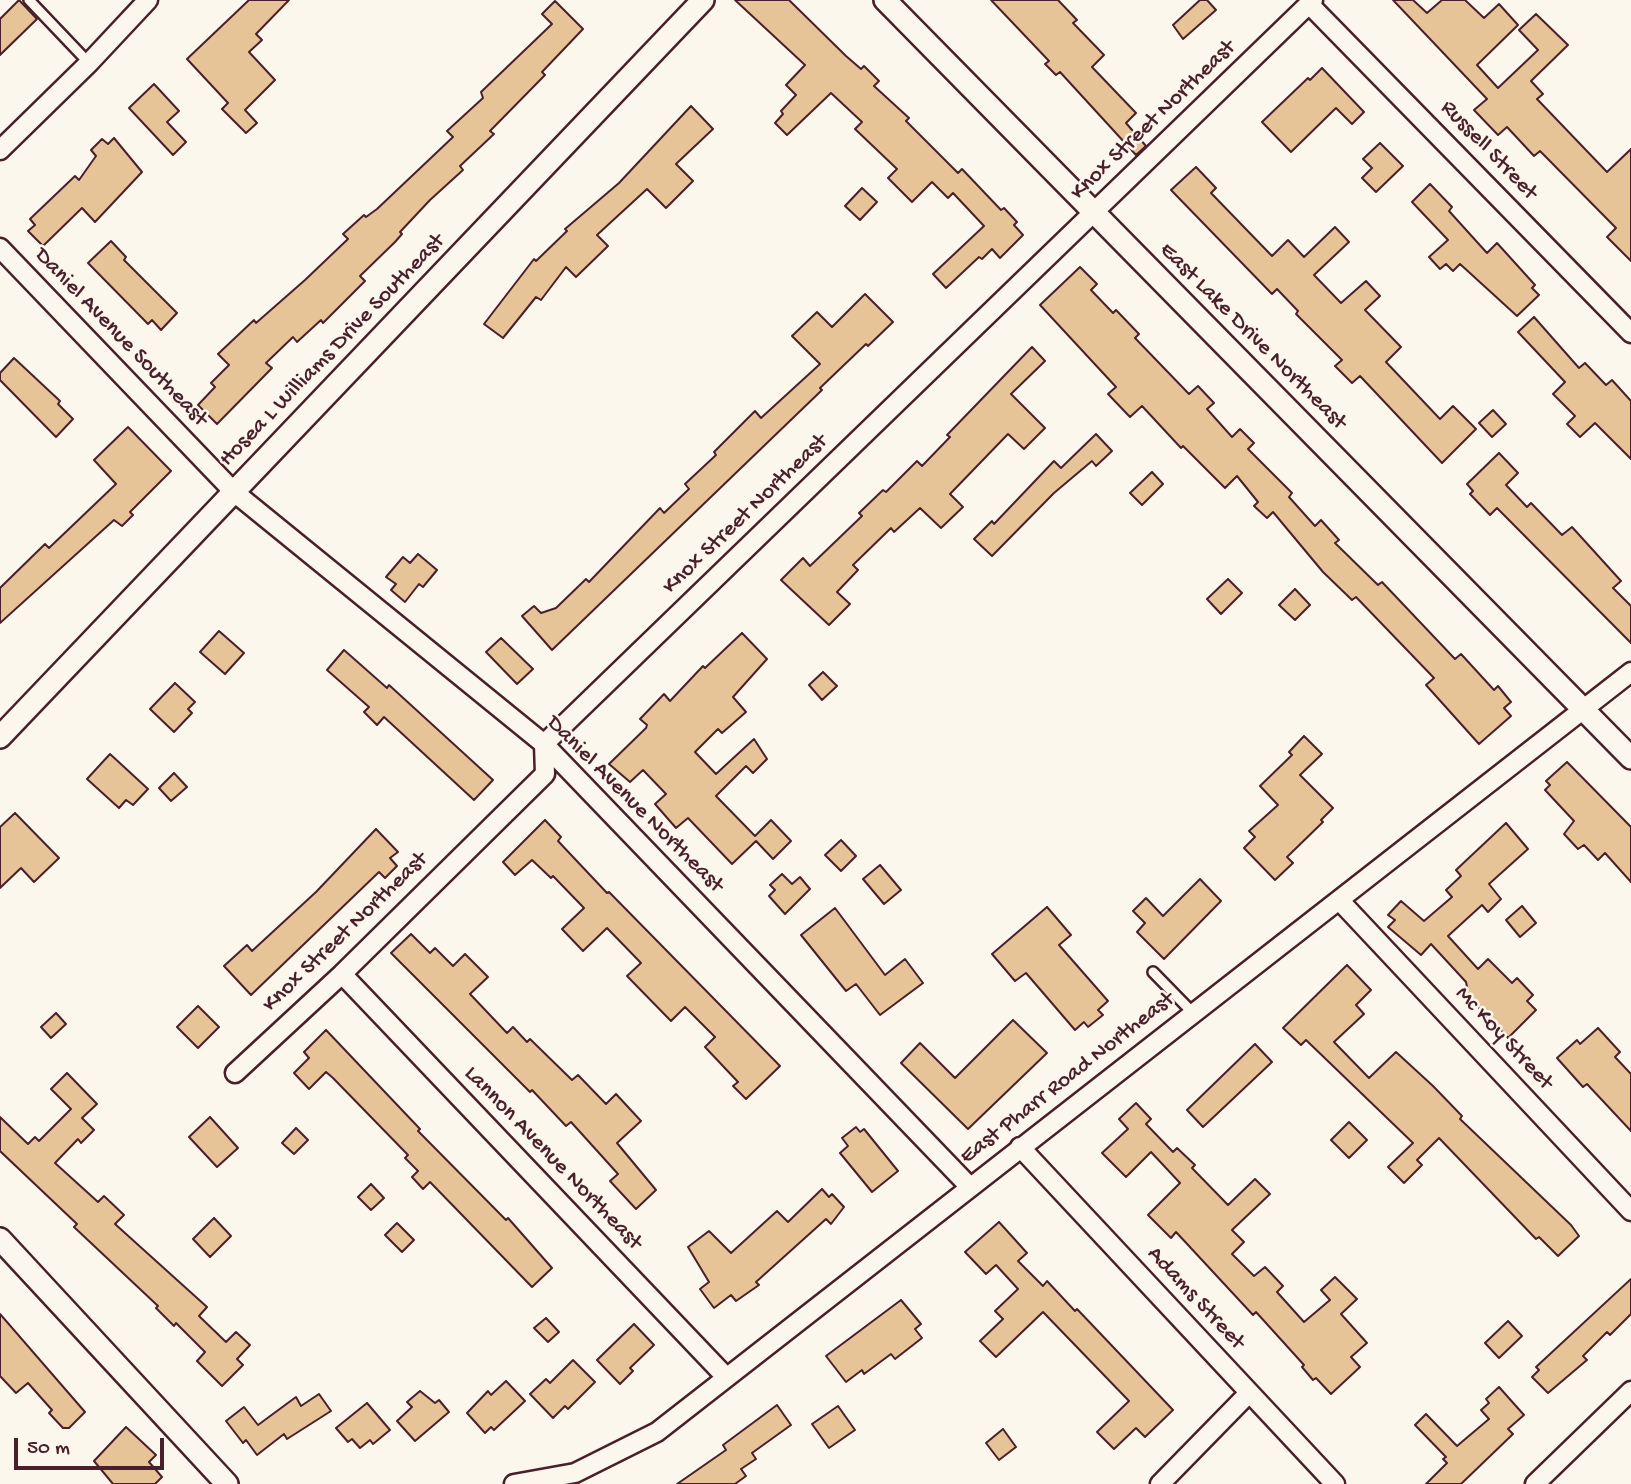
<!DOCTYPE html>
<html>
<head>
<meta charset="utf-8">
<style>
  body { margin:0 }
  #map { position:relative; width:1631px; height:1484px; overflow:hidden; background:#fbf7ec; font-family:"Gochi Hand",sans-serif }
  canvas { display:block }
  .scale { position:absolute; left:14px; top:1438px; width:150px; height:32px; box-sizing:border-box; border:4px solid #4a1f2b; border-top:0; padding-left:9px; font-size:21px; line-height:24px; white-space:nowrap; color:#4a1f2b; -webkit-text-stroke:5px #fbf7ec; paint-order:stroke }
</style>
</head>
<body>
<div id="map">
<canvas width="1631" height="1484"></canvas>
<div class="scale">50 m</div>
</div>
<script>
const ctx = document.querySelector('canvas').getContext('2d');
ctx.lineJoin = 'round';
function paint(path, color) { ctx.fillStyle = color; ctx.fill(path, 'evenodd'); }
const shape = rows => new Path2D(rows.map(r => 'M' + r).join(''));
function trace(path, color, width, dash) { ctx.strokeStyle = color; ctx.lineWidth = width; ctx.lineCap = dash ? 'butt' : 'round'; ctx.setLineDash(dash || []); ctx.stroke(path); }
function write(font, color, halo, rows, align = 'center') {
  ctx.font = font + ' "Gochi Hand",sans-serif'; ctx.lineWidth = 5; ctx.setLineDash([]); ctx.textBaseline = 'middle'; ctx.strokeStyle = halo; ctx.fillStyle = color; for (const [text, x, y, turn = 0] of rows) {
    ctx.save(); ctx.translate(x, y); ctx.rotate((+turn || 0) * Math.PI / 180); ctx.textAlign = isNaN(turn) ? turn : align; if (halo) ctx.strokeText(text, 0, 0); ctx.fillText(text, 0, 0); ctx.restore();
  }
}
const building = shape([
  [19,0,37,19,0,55,0,19,19,0],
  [249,0,289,0,256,34,262,40,249,52,275,80,245,110,257,123,246,133,222,109,228,103,187,59,249,0],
  [735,0,789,0,846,56,861,69,864,66,879,81,874,86,909,118,906,121,958,173,962,169,1001,210,1004,208,1017,222,1014,225,1023,235,1000,258,992,249,982,259,979,257,946,288,933,274,984,226,953,193,948,198,932,182,912,202,888,178,897,169,855,129,862,122,831,93,787,135,775,123,783,114,781,111,796,95,786,85,805,65,735,0],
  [991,0,1058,0,1077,20,1073,23,1104,55,1092,67,1136,113,1126,123,1146,146,1136,155,1060,72,1056,75,1045,64,1049,61,991,0],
  [1200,0,1207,0,1216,10,1183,39,1173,25,1200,0],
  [1393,0,1413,0,1427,13,1442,0,1465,0,1484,18,1499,4,1518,25,1477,65,1498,88,1538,50,1519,30,1536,14,1568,45,1531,81,1543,94,1537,99,1607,172,1631,149,1631,261,1607,237,1616,228,1540,151,1534,156,1507,127,1498,135,1474,110,1487,99,1393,0],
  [555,1,583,29,542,72,545,75,490,131,494,134,460,166,463,170,430,200,400,232,402,234,395,242,360,276,365,281,323,323,321,320,297,342,293,337,266,363,272,368,217,424,198,405,215,387,211,383,229,365,218,354,254,320,256,323,305,280,348,239,343,234,364,215,366,217,377,209,453,137,447,131,483,98,481,92,552,24,542,14,555,1],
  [1322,68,1364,112,1352,124,1336,108,1291,152,1262,122,1308,78,1310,80,1322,68],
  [154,84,179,111,167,122,186,142,173,155,129,108,154,84],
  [691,106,713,129,676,164,693,181,666,208,647,189,597,235,608,246,576,277,566,267,541,300,536,297,503,338,484,324,534,259,536,261,567,231,565,229,619,183,691,106],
  [114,138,142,172,95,222,82,208,43,246,28,231,35,225,30,219,75,176,79,180,96,156,91,150,102,139,108,144,114,138],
  [1380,143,1403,166,1376,192,1362,178,1372,168,1363,159,1380,143],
  [1196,167,1216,188,1211,193,1272,256,1288,240,1304,257,1335,227,1349,242,1314,275,1341,303,1366,281,1380,296,1365,310,1401,347,1386,362,1440,419,1453,406,1476,429,1442,463,1360,376,1352,383,1335,366,1342,360,1296,314,1298,311,1277,289,1272,294,1171,190,1196,167],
  [1430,184,1452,207,1449,211,1487,253,1497,243,1535,285,1532,288,1539,295,1517,316,1460,264,1453,271,1446,264,1440,269,1429,257,1448,240,1412,202,1430,184],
  [862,188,877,202,860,220,845,206,862,188],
  [111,241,126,257,124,260,177,313,161,330,152,320,148,324,88,263,111,241],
  [1080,267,1097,284,1091,290,1113,313,1116,310,1139,334,1135,338,1189,394,1198,386,1214,403,1207,409,1232,437,1240,429,1254,443,1248,449,1292,493,1289,497,1315,526,1321,520,1339,540,1335,543,1378,585,1382,582,1455,659,1461,654,1494,690,1498,686,1511,702,1504,708,1511,716,1479,744,1426,685,1434,678,1356,597,1352,600,1323,572,1273,512,1267,518,1254,506,1258,502,1237,476,1225,488,1183,446,1181,448,1142,406,1130,417,1108,394,1116,387,1040,305,1080,267],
  [865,294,893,322,868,346,866,344,820,388,822,390,552,650,522,616,534,606,541,613,556,608,586,579,589,582,660,508,664,513,689,489,685,484,716,455,714,452,755,411,761,418,820,364,792,336,817,312,832,327,865,294],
  [1534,317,1579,368,1585,363,1606,385,1612,380,1631,401,1631,459,1595,423,1580,437,1567,424,1575,416,1553,394,1565,382,1518,332,1534,317],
  [1032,347,1045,361,1011,394,1045,428,1024,449,1008,434,950,494,963,507,941,528,920,508,894,532,891,528,853,565,858,570,837,592,850,604,829,625,781,580,803,558,810,566,862,516,859,513,883,490,886,492,917,461,922,466,950,437,947,435,1032,347],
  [14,358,60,401,58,404,73,419,56,437,0,380,0,373,14,358],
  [1493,410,1506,424,1492,437,1479,423,1493,410],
  [128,427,171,471,130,512,133,515,122,526,114,520,0,623,0,588,45,544,49,548,116,484,94,460,128,427],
  [1096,434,1112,451,1096,466,1092,461,1054,493,992,556,974,539,992,521,994,524,1054,461,1061,468,1096,434],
  [1499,453,1518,473,1506,485,1527,507,1531,503,1562,535,1572,527,1621,581,1613,588,1631,606,1631,643,1497,508,1490,515,1470,494,1473,491,1467,484,1499,453],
  [1152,472,1163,484,1142,505,1130,493,1152,472],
  [418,554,437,570,423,587,419,584,405,602,391,590,396,584,386,577,403,557,410,563,418,554],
  [1228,579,1242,593,1221,614,1207,599,1228,579],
  [1295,589,1310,605,1295,620,1279,605,1295,589],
  [219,631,244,653,225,674,200,652,219,631],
  [742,633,767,659,733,697,746,712,722,733,718,729,695,752,716,774,754,739,767,759,753,773,746,766,716,796,755,836,771,820,791,841,773,859,756,841,732,864,688,818,676,828,655,804,666,794,643,770,630,782,609,764,646,728,647,725,640,719,664,694,670,701,703,666,705,668,742,633],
  [501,638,533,669,517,684,486,652,501,638],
  [344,650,387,688,389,685,493,780,474,800,384,717,377,725,364,712,369,707,327,670,344,650],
  [823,672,837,686,822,700,809,685,823,672],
  [175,683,195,702,188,709,192,713,174,732,150,709,175,683],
  [1304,736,1322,754,1300,775,1333,808,1321,820,1323,822,1287,857,1293,863,1275,880,1244,848,1255,837,1249,831,1278,805,1260,786,1292,755,1289,752,1304,736],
  [110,754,148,789,133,805,126,800,119,808,87,779,110,754],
  [1567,762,1631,827,1631,882,1605,853,1598,860,1584,845,1578,849,1564,834,1574,821,1545,790,1550,785,1546,781,1567,762],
  [174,773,187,787,171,801,159,788,174,773],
  [15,813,59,858,34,882,21,868,0,888,0,827,15,813],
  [545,820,561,837,558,841,607,893,609,892,780,1066,746,1099,733,1086,738,1082,705,1047,715,1037,685,1007,671,1021,627,976,641,963,607,928,583,951,562,929,584,908,553,876,551,878,532,860,515,875,503,862,545,820],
  [1506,823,1528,849,1489,884,1501,899,1488,912,1482,905,1448,936,1478,969,1488,959,1512,983,1517,978,1533,995,1527,1001,1536,1010,1508,1038,1463,991,1467,987,1466,982,1431,944,1421,955,1388,927,1395,920,1388,915,1401,901,1424,921,1452,897,1446,890,1461,876,1456,870,1506,823],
  [376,829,398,852,390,858,397,866,385,878,379,872,251,995,224,966,247,945,252,951,316,892,376,829],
  [841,840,856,856,841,871,825,855,841,840],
  [880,865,901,890,884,904,863,879,880,865],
  [782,874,792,884,800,877,810,889,785,914,769,896,775,890,770,885,782,874],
  [1200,879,1221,901,1164,959,1137,932,1145,923,1133,911,1146,898,1163,916,1200,879],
  [1522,906,1536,923,1520,937,1506,920,1522,906],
  [1047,907,1071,935,1059,945,1108,1001,1098,1010,1103,1015,1088,1027,1084,1022,1075,1030,1026,973,1015,981,992,954,1047,907],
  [835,908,885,975,905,959,923,983,880,1015,856,984,846,991,801,935,835,908],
  [411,934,430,953,435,948,453,966,465,954,488,977,470,994,507,1033,513,1027,527,1042,530,1039,572,1080,578,1075,606,1104,616,1094,641,1121,617,1143,656,1190,636,1209,610,1181,618,1174,571,1122,566,1126,532,1090,530,1092,391,953,411,934],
  [1347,965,1371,990,1356,1005,1364,1014,1334,1042,1369,1078,1396,1052,1433,1086,1462,1116,1460,1119,1571,1225,1579,1236,1558,1256,1539,1237,1536,1239,1439,1138,1417,1160,1422,1165,1404,1183,1388,1167,1413,1143,1306,1040,1301,1045,1283,1028,1347,965],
  [198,1006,219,1027,198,1048,177,1027,198,1006],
  [56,1013,66,1024,51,1038,41,1027,56,1013],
  [1013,1020,1047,1053,968,1129,901,1063,920,1043,955,1078,1013,1020],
  [1598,1028,1620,1052,1615,1057,1631,1074,1631,1131,1587,1084,1583,1087,1557,1058,1577,1040,1580,1044,1598,1028],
  [326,1030,420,1129,418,1131,506,1220,508,1218,552,1268,532,1287,430,1182,423,1189,412,1177,418,1171,405,1158,408,1155,333,1078,326,1072,309,1089,294,1073,309,1058,304,1052,326,1030],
  [1255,1044,1272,1062,1203,1127,1187,1110,1255,1044],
  [67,1073,97,1104,82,1118,94,1130,81,1143,78,1139,55,1163,98,1202,104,1196,124,1215,115,1224,207,1307,199,1316,226,1342,236,1332,250,1345,237,1359,243,1365,222,1386,197,1361,205,1352,176,1323,174,1326,156,1308,158,1306,74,1227,77,1224,0,1151,0,1117,28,1144,35,1137,39,1141,71,1109,51,1089,67,1073],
  [1136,1103,1151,1119,1146,1124,1173,1152,1177,1148,1195,1165,1192,1168,1228,1205,1255,1179,1270,1194,1232,1230,1244,1242,1232,1254,1254,1276,1265,1267,1283,1286,1277,1292,1304,1322,1330,1300,1321,1290,1335,1277,1357,1299,1341,1314,1367,1343,1351,1357,1360,1367,1331,1394,1316,1378,1313,1380,1302,1367,1304,1365,1256,1312,1253,1315,1176,1232,1171,1238,1148,1215,1180,1183,1151,1152,1126,1177,1102,1153,1128,1129,1119,1119,1136,1103],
  [210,1117,238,1148,217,1167,189,1137,210,1117],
  [1349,1122,1367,1140,1349,1158,1331,1140,1349,1122],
  [856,1127,860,1132,864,1129,898,1171,872,1192,840,1153,848,1146,842,1138,856,1127],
  [296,1128,308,1140,294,1154,282,1143,296,1128],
  [371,1184,384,1198,371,1210,358,1197,371,1184],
  [822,1189,829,1197,832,1194,844,1207,831,1224,826,1219,756,1282,759,1285,736,1301,731,1295,714,1308,700,1289,709,1282,688,1247,709,1231,731,1253,777,1211,788,1222,822,1189],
  [214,1218,231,1236,210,1257,193,1239,214,1218],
  [999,1222,1027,1253,1018,1261,1043,1286,1047,1281,1075,1311,1077,1309,1173,1410,1145,1437,1136,1428,1114,1449,1097,1432,1129,1401,1043,1312,996,1357,980,1341,1003,1319,995,1311,1018,1289,996,1265,986,1274,965,1252,999,1222],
  [397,1223,414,1240,402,1252,385,1235,397,1223],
  [1631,1279,1631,1314,1610,1335,1607,1332,1583,1356,1587,1360,1548,1393,1532,1377,1539,1370,1536,1367,1631,1279],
  [901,1300,921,1324,915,1329,922,1338,895,1359,891,1354,864,1374,862,1370,846,1382,826,1356,901,1300],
  [0,1314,85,1412,69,1428,63,1428,49,1413,52,1410,28,1383,16,1393,0,1376,0,1314],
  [546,1318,559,1332,548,1342,534,1328,546,1318],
  [1508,1321,1522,1336,1499,1358,1485,1343,1508,1321],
  [634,1324,654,1345,630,1368,633,1371,620,1384,597,1360,634,1324],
  [573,1360,595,1382,568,1409,565,1406,553,1418,530,1394,546,1379,550,1383,573,1360],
  [506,1381,525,1401,494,1430,491,1427,485,1433,467,1413,488,1391,491,1395,506,1381],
  [1499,1387,1524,1415,1508,1429,1513,1434,1461,1484,1426,1484,1447,1463,1443,1459,1446,1457,1415,1425,1426,1414,1457,1446,1489,1419,1481,1410,1489,1403,1486,1399,1499,1387],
  [420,1391,435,1403,439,1400,449,1412,415,1441,397,1421,412,1407,407,1402,420,1391],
  [319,1394,331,1411,287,1439,284,1434,257,1455,246,1440,243,1443,226,1421,244,1407,258,1425,296,1397,301,1406,319,1394],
  [367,1403,390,1430,373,1444,370,1440,360,1448,352,1439,348,1442,336,1428,367,1403],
  [777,1405,791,1425,752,1453,756,1459,741,1469,746,1476,735,1484,677,1484,726,1450,723,1445,777,1405],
  [838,1406,855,1430,829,1448,812,1424,838,1406],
  [126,1427,156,1455,149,1462,162,1477,155,1484,113,1484,94,1461,126,1427],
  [1003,1429,1016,1447,999,1460,986,1443,1003,1429]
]);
paint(building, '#e7c398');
trace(building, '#4a1f2b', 2);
const service = shape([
  [29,0,89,63],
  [1153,972,1194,1014]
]);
const minor = shape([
  [1309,4,1631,333],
  [0,150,89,63,148,0],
  [0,248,234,492,544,744,969,1186],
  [1340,901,1631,1211],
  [342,974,726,1377],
  [235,1073,342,974,545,774,544,744,1313,0],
  [1020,1147,1335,1484],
  [514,1484,575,1473,657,1432,1631,672],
  [1160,1484,1249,1393],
  [1535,1484,1631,1391]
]);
const tertiary = shape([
  [885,0,1631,758],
  [0,737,703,0],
  [0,1239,227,1484]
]);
trace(service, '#4a1f2b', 14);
trace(minor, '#4a1f2b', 23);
trace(tertiary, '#4a1f2b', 26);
trace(service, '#fbf7ec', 9);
trace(minor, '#fbf7ec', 18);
trace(tertiary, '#fbf7ec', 21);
write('23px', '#4a1f2b', '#fbf7ec', [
  ["Knox Street Northeast",1154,121,-44],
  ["Russell Street",1488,151,46],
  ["East Lake Drive Northeast",1252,337,45],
  ["Daniel Avenue Southeast",120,338,46],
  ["Hosea L Williams Drive Southeast",333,351,-46],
  ["Knox Street Northeast",746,515,-44],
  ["Daniel Avenue Northeast",634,805,45],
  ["Knox Street Northeast",346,933,-44],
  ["Mc Koy Street",1503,1039,47],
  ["East Pharr Road Northeast",1068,1079,-38],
  ["Lannon Avenue Northeast",552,1159,46],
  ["Adams Street",1195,1299,47]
]);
</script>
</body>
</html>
